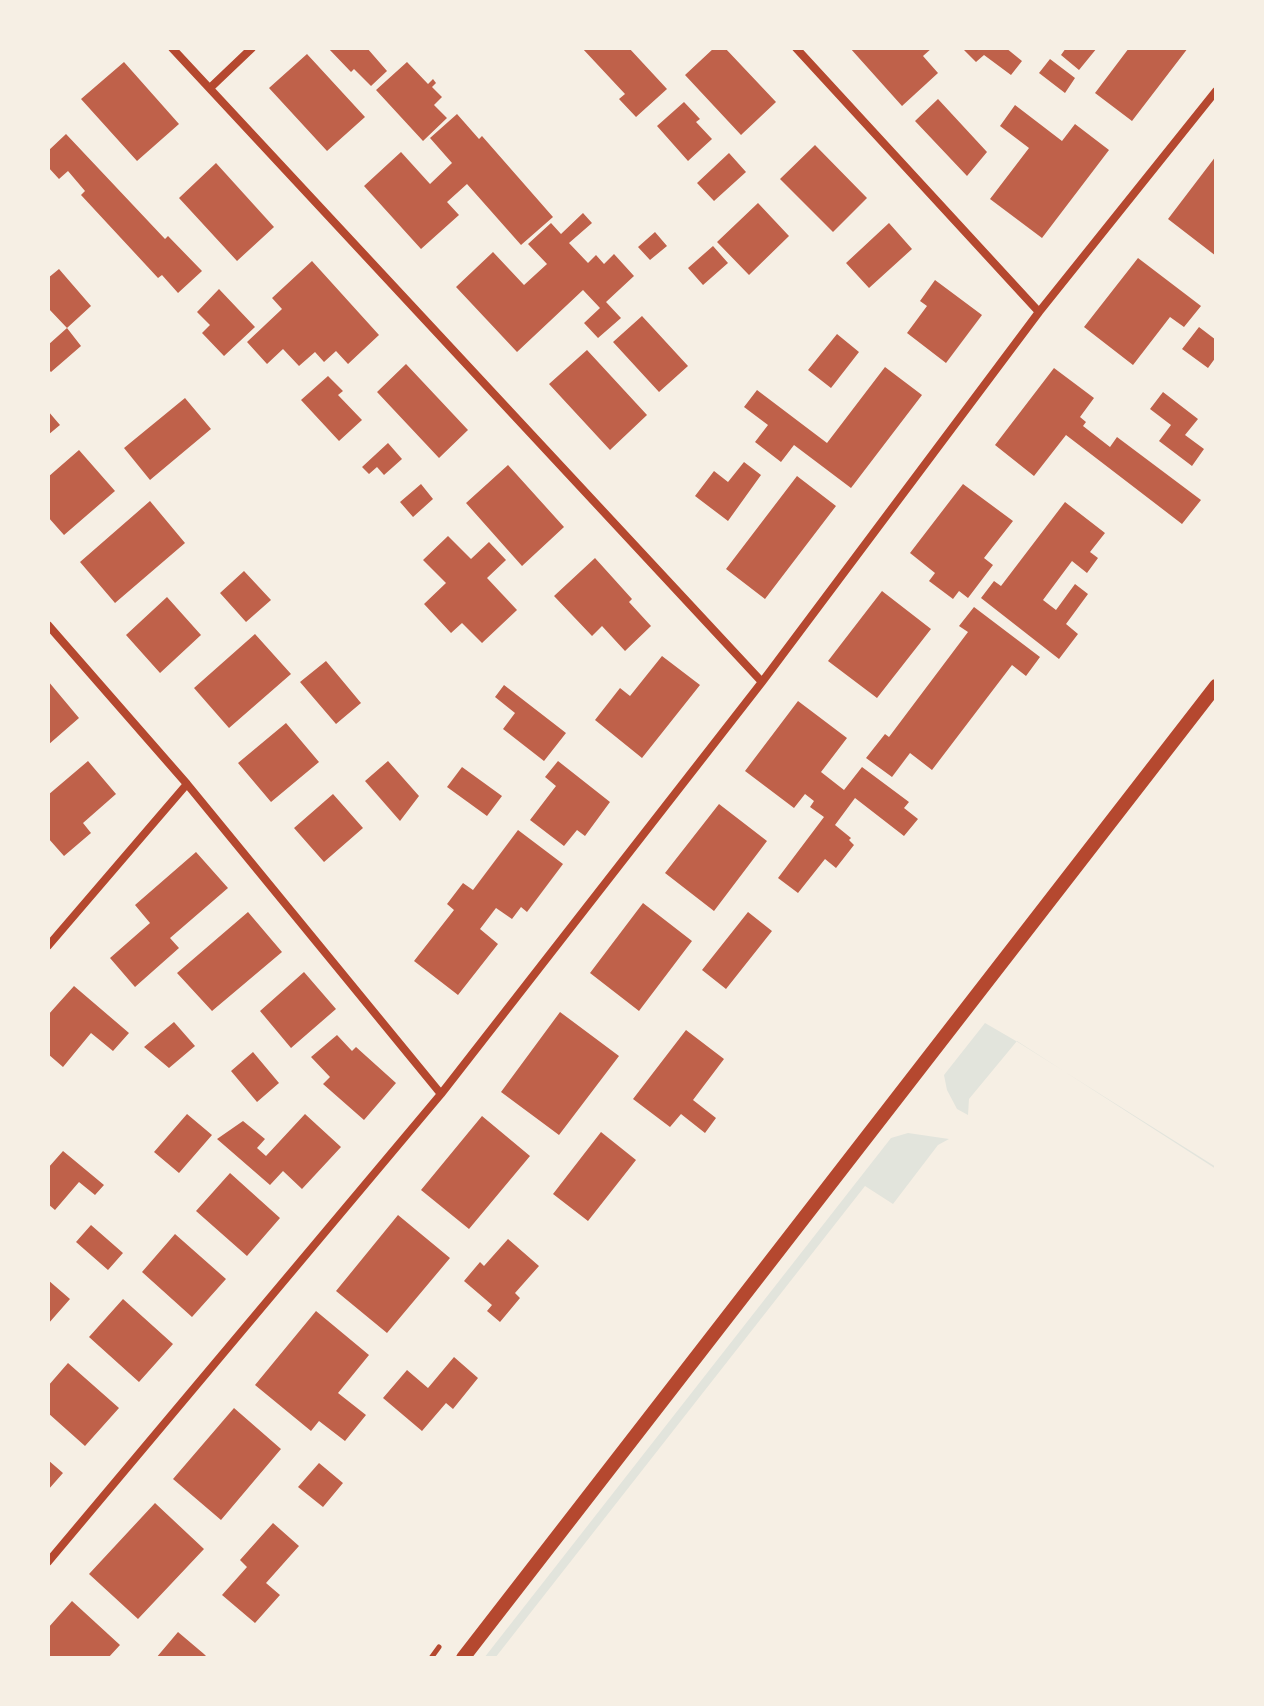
<!DOCTYPE html>
<html>
<head>
<meta charset="utf-8">
<style>
  body { margin:0 }
  #map { position:relative; width:1264px; height:1706px; overflow:hidden; background:#f6efe4; font-family:Poppins,sans-serif }
  canvas { display:block }
  .frame { position:absolute; inset:0; border:50px solid #f6efe4; pointer-events:none }
</style>
</head>
<body>
<div id="map">
<canvas width="1264" height="1706"></canvas>
<div class="frame"></div>
</div>
<script>
const ctx = document.querySelector('canvas').getContext('2d');
ctx.lineJoin = 'round';
function paint(path, color) { ctx.fillStyle = color; ctx.fill(path, 'evenodd'); }
const shape = rows => new Path2D(rows.map(r => 'M' + r).join(''));
function trace(path, color, width, dash) { ctx.strokeStyle = color; ctx.lineWidth = width; ctx.lineCap = dash ? 'butt' : 'round'; ctx.setLineDash(dash || []); ctx.stroke(path); }
paint(shape([
  [985,1023,1016,1041,1216,1167,1216,1169,1017,1041,969,1099,968,1115,957,1109,947,1090,944,1075],
  [908,1133,949,1139,938,1145,893,1204,865,1186,495,1658,484,1658,891,1138]
]), '#e2e4dc');
paint(shape([
  [328,48,367,48,387,71,371,86,354,69,351,72],
  [582,48,629,48,667,89,636,117,619,99,625,94],
  [714,48,725,48,776,102,741,135,685,75],
  [850,48,932,48,923,56,938,73,902,106],
  [966,48,1006,48,1022,61,1011,75,984,55,976,62,964,50],
  [1066,48,1097,48,1079,70,1061,55],
  [1129,48,1188,48,1132,121,1095,93],
  [307,54,365,117,327,151,269,88],
  [1050,59,1075,78,1065,93,1039,73],
  [124,62,179,124,137,161,81,99],
  [407,62,428,84,433,79,436,83,432,87,442,97,434,105,447,118,423,141,376,90],
  [938,99,987,152,967,176,915,121],
  [684,102,700,119,696,122,712,139,688,161,657,126],
  [1015,105,1062,141,1075,124,1109,150,1042,238,990,199,1029,148,1000,126],
  [457,114,479,139,482,136,553,217,521,245,467,184,447,202,459,215,421,249,364,186,401,152,430,184,452,163,430,138],
  [66,134,165,239,168,236,202,271,178,293,162,275,158,278,81,195,85,191,68,171,59,179,48,167,48,151],
  [815,145,867,198,833,232,780,179],
  [729,153,746,172,714,201,697,183],
  [1216,156,1216,256,1168,219],
  [216,163,274,227,237,261,179,198],
  [758,203,789,236,749,275,717,242],
  [583,213,592,223,569,243,588,263,596,255,604,264,614,254,634,276,606,302,621,318,598,338,584,323,600,308,583,290,517,352,456,287,493,252,524,285,547,264,528,244,551,223,561,234],
  [889,223,912,249,869,288,846,263],
  [655,232,667,246,650,260,638,247],
  [713,246,728,263,703,285,688,268],
  [1138,258,1201,306,1184,327,1170,317,1133,365,1084,327],
  [312,261,379,335,348,364,336,351,324,362,315,352,299,366,283,349,267,364,247,342,282,309,272,298],
  [59,269,91,306,67,328,48,308,48,278],
  [935,280,982,315,946,363,907,333,927,306,920,301],
  [219,289,255,327,224,356,202,333,210,325,197,312],
  [642,316,688,366,659,392,613,342],
  [1199,327,1216,340,1216,357,1208,368,1182,349],
  [67,328,81,346,51,372,48,369,48,345],
  [837,334,859,352,831,388,808,370],
  [587,350,647,415,610,450,549,384],
  [406,364,468,430,439,458,377,392],
  [885,367,922,395,851,488,794,445,781,462,755,442,768,425,744,407,757,390,827,443],
  [1054,368,1094,398,1080,417,1086,422,1083,426,1110,447,1117,437,1201,500,1182,524,1066,435,1034,476,995,445],
  [328,376,343,391,338,395,362,420,339,441,301,400],
  [1163,392,1198,419,1185,435,1204,449,1192,466,1159,441,1171,425,1150,409],
  [185,398,211,429,150,480,124,448],
  [48,411,60,425,48,435],
  [388,443,402,459,384,475,377,467,369,474,362,467],
  [79,450,115,491,64,535,48,517,48,477],
  [744,462,761,475,728,521,695,496,714,471,728,482],
  [508,465,564,527,522,566,466,503],
  [797,476,836,506,765,599,726,569],
  [421,484,433,499,413,517,400,502],
  [963,484,1013,521,984,558,993,565,968,598,959,591,953,599,929,581,935,573,910,553],
  [150,501,185,543,115,603,80,562],
  [1065,502,1105,533,1090,552,1098,558,1087,573,1072,561,1043,600,1056,610,1075,584,1088,594,1066,624,1078,634,1059,659,981,598,994,581,1001,586],
  [448,536,471,559,489,542,506,560,487,578,517,610,482,643,462,623,451,633,424,604,446,583,423,560],
  [595,558,632,599,629,602,651,626,625,651,602,626,592,636,554,596],
  [244,571,271,600,246,622,220,593],
  [882,591,931,629,877,698,828,661],
  [167,597,201,635,160,673,126,635],
  [974,607,1040,657,1026,676,1012,665,932,770,910,753,892,777,866,758,885,734,889,737,968,632,959,626],
  [255,634,291,674,229,728,194,688],
  [662,656,700,685,642,758,595,720,620,688,630,696],
  [326,661,361,703,336,724,300,682],
  [48,681,79,718,48,745],
  [504,685,566,733,544,761,503,729,515,713,495,697],
  [798,701,847,738,821,772,844,790,862,767,909,802,904,808,918,819,904,836,855,798,835,825,851,838,849,840,854,845,836,868,825,859,798,893,778,878,824,817,810,807,814,801,805,794,794,808,745,771],
  [286,723,319,762,271,802,238,763],
  [88,761,116,794,83,823,91,833,64,856,48,838,48,795],
  [388,761,419,796,400,821,365,781],
  [558,761,610,802,585,836,577,830,564,846,530,820,556,786,545,777],
  [462,767,502,796,487,816,447,787],
  [333,794,363,828,324,862,294,828],
  [719,804,767,841,714,911,665,873],
  [518,830,563,864,527,912,521,907,512,919,496,908,480,929,498,944,458,995,414,961,454,910,447,904,463,883,473,890],
  [196,852,228,888,170,938,179,948,135,987,110,958,150,923,135,905],
  [643,903,692,941,639,1011,590,973],
  [248,912,282,952,212,1011,177,973],
  [748,912,772,931,726,989,702,970],
  [304,972,336,1009,291,1048,260,1011],
  [74,986,129,1033,113,1051,91,1033,63,1067,48,1054,48,1015],
  [560,1012,619,1056,559,1135,501,1092],
  [174,1022,195,1046,169,1068,144,1047],
  [686,1030,724,1059,693,1100,716,1118,705,1133,681,1114,670,1127,633,1099],
  [337,1035,352,1051,356,1047,396,1083,364,1120,323,1084,330,1077,311,1057],
  [253,1052,279,1083,257,1102,231,1071],
  [187,1114,212,1135,179,1173,154,1152],
  [305,1114,341,1147,302,1189,283,1171,270,1185,217,1139,243,1121,265,1139,257,1148,266,1156],
  [482,1116,530,1156,469,1229,421,1190],
  [601,1132,636,1160,588,1221,553,1194],
  [63,1151,104,1185,95,1195,79,1182,55,1210,48,1204,48,1168],
  [230,1173,280,1218,247,1256,196,1211],
  [398,1215,450,1258,387,1333,336,1291],
  [91,1225,123,1253,108,1270,76,1242],
  [175,1234,226,1279,192,1317,142,1272],
  [508,1239,539,1266,515,1293,520,1298,500,1322,487,1311,492,1305,464,1281,480,1262,484,1266],
  [48,1280,70,1299,48,1324],
  [123,1299,173,1344,139,1382,89,1337],
  [316,1311,369,1355,338,1393,366,1415,345,1441,319,1421,311,1431,255,1385],
  [454,1357,478,1378,453,1409,446,1403,422,1431,383,1398,407,1370,428,1388],
  [68,1363,119,1408,85,1446,48,1413,48,1386],
  [234,1408,281,1449,221,1520,173,1479],
  [48,1460,63,1473,48,1490],
  [319,1463,343,1483,323,1507,298,1487],
  [155,1503,204,1549,138,1619,89,1574],
  [273,1523,299,1546,266,1583,280,1595,255,1623,222,1595,247,1567,240,1560],
  [72,1601,120,1645,108,1658,48,1658,48,1628],
  [178,1632,204,1654,208,1658,156,1658]
]), '#bf614a');
trace(shape([
  [431,1658,439,1647]
]), '#b5482f', 5);
trace(shape([
  [172,48,762,682],
  [796,48,1039,312],
  [210,88,252,48],
  [48,625,187,784,441,1094],
  [48,946,187,784],
  [48,1562,441,1094,762,682,1039,312,1216,91]
]), '#b5482f', 8);
trace(shape([
  [463,1658,1216,686]
]), '#b5482f', 14);
</script>
</body>
</html>
